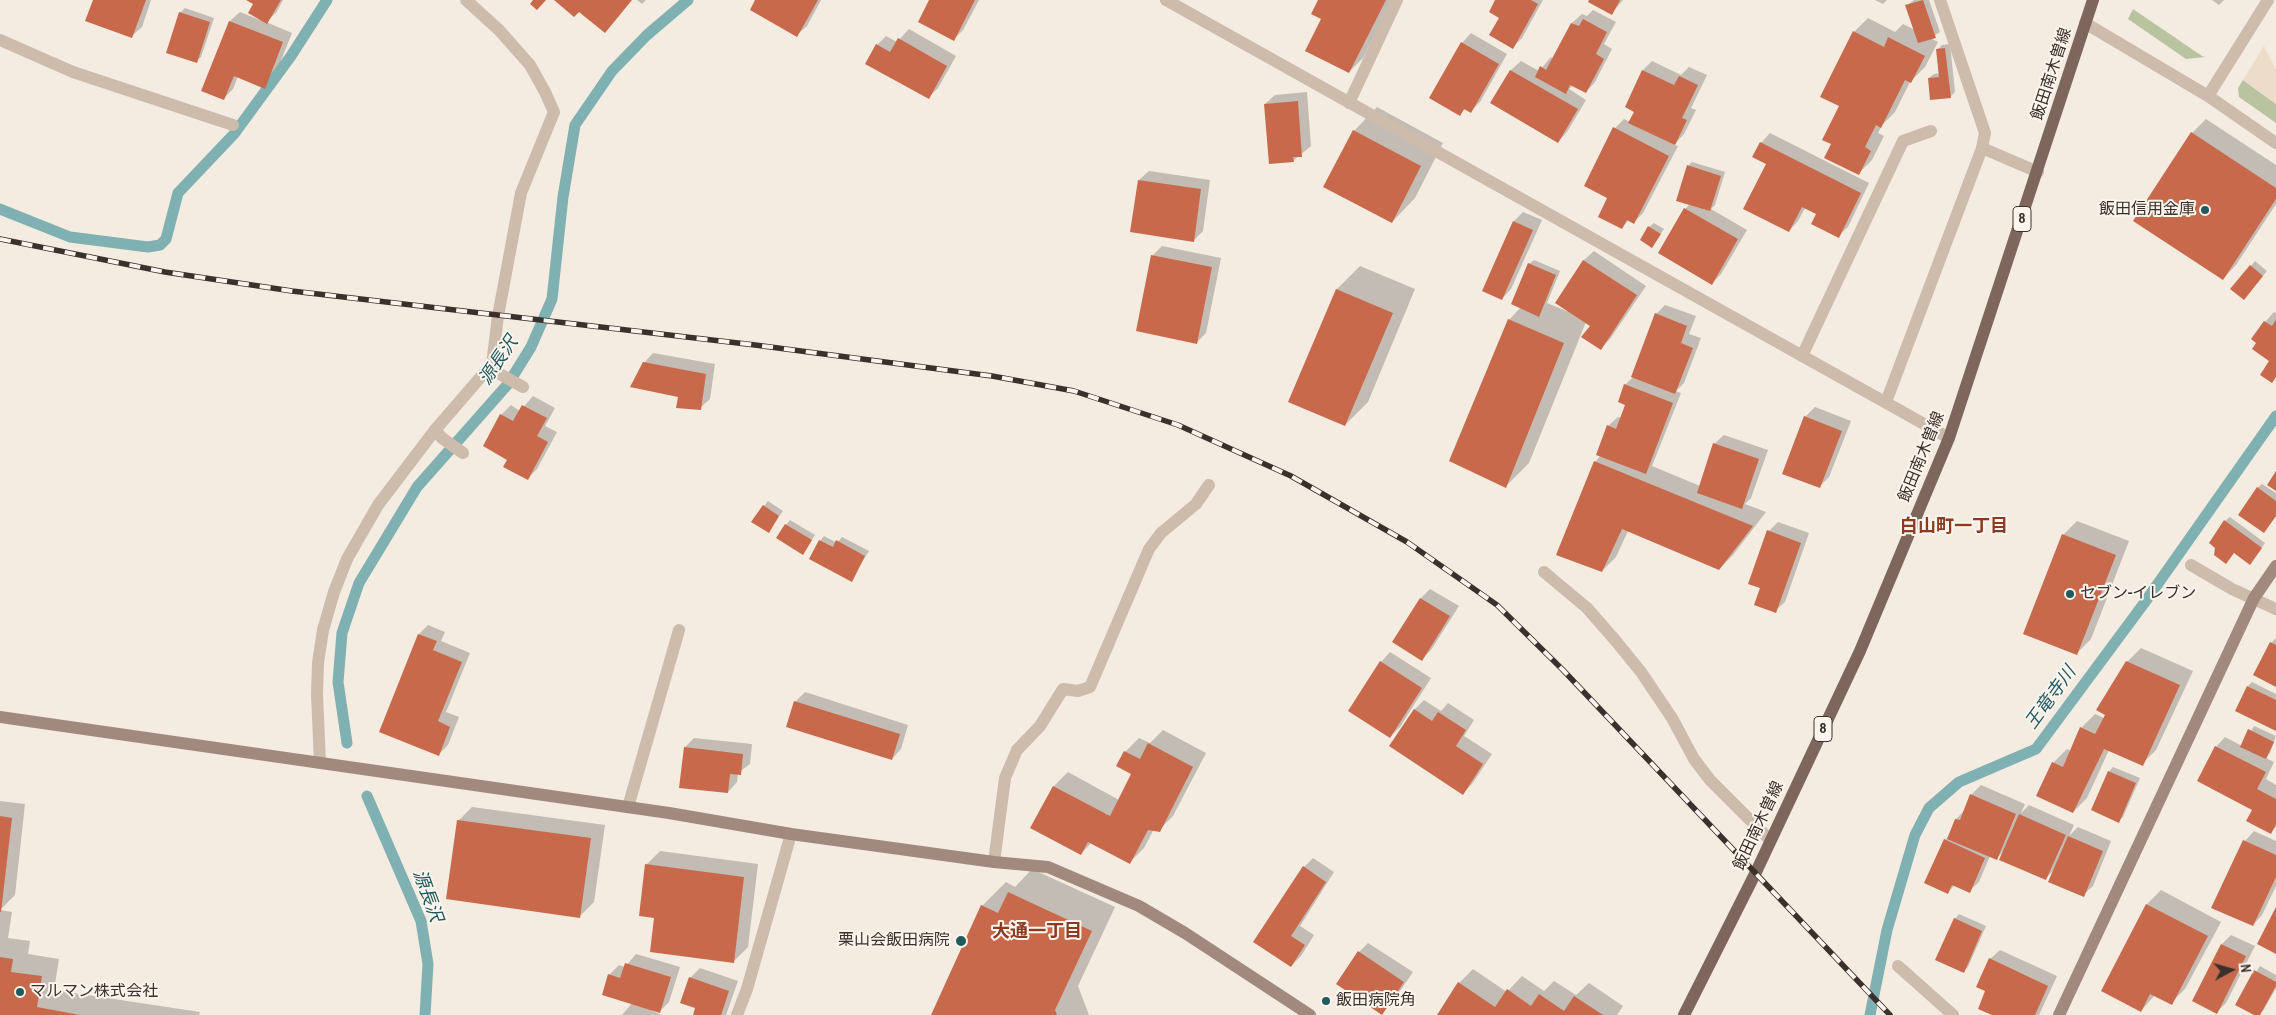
<!DOCTYPE html>
<html>
<head>
<meta charset="utf-8">
<style>
  body { margin:0 }
  #map { position:relative; width:2276px; height:1015px; overflow:hidden; background:#f4ebe1; font-family:"Archivo Narrow",sans-serif }
  canvas { display:block }
  .north { position:absolute; left:2206px; top:945px; width:50px; height:50px; -webkit-text-stroke:4px #fbf5ee; paint-order:stroke; rotate:84deg; font-size:14px; font-weight:700; line-height:20px; text-align:center; color:#3b302b }
  .north::after { content:''; display:block; margin:auto; width:18px; height:22px; background:#3b302b; clip-path:polygon(50% 0,100% 100%,50% 72%,0 100%) }
</style>
</head>
<body>
<div id="map">
<canvas width="2276" height="1015"></canvas>
<div class="north">N</div>
</div>
<script>
const ctx = document.querySelector('canvas').getContext('2d');
ctx.lineJoin = 'round';
function paint(path, color) { ctx.fillStyle = color; ctx.fill(path, 'evenodd'); }
const shape = rows => new Path2D(rows.map(r => 'M' + r).join(''));
function trace(path, color, width, dash) { ctx.strokeStyle = color; ctx.lineWidth = width; ctx.lineCap = dash ? 'butt' : 'round'; ctx.setLineDash(dash || []); ctx.stroke(path); }
function write(font, color, halo, rows, align = 'center') {
  ctx.font = font + ' "Archivo Narrow","Noto Sans JP",sans-serif'; ctx.lineWidth = 4; ctx.setLineDash([]); ctx.textBaseline = 'middle'; ctx.strokeStyle = halo; ctx.fillStyle = color; for (const [text, x, y, turn = 0] of rows) {
    ctx.save(); ctx.translate(x, y); ctx.rotate((+turn || 0) * Math.PI / 180); ctx.textAlign = isNaN(turn) ? turn : align; if (halo) ctx.strokeText(text, 0, 0); ctx.fillText(text, 0, 0); ctx.restore();
  }
}
paint(shape([
  [2133,9,2202,56,2205,57,2186,59,2128,19],
  [2243,80,2276,104,2276,123,2239,97,2238,88]
]), '#b8c4a0');
paint(shape([
  [2264,46,2276,70,2276,104,2243,80]
]), '#ecdcc8');
paint(shape([
  [95,0,151,0,142,27,132,36],
  [248,0,283,0,276,13,266,22,292,33,274,78,264,87,238,76,233,89,224,98,203,90,230,21,240,12,260,20,255,4],
  [637,0,646,0,642,4],
  [757,0,821,0,807,26,797,35],
  [930,0,979,0,963,30,954,39],
  [1320,0,1392,0,1363,58,1349,72,1323,18],
  [1497,0,1543,0,1522,38,1513,47,1501,18],
  [1590,0,1623,0,1612,13],
  [1875,0,1887,0,1883,4],
  [1914,0,1929,0,1940,32,1930,38,1938,42,1925,67,1910,82,1895,112,1882,125,1878,133,1884,136,1872,160,1858,174,1832,144,1854,32,1868,18,1895,32,1903,24,1915,30,1906,6],
  [2212,0,2224,0,2219,5],
  [185,8,214,18,201,57,196,62,180,13],
  [1593,10,1616,22,1604,44,1612,49,1595,82,1586,92,1573,85,1569,89,1586,100,1567,132,1558,142,1492,103,1511,70,1521,61,1539,71,1551,57,1554,59,1572,23,1582,14,1587,16],
  [909,29,956,56,938,88,928,98,877,45,886,36,897,42],
  [1471,33,1507,54,1480,102,1471,111,1466,108,1460,114,1462,43],
  [1950,44,1955,92,1950,97,1929,78,1934,74,1940,73,1937,50,1942,45],
  [1652,61,1681,75,1689,67,1707,75,1691,108,1696,110,1684,134,1674,145,1678,146,1643,213,1634,222,1629,220,1622,227,1609,197,1615,128,1624,119,1630,122,1635,111,1626,107,1643,70],
  [1307,92,1311,146,1293,161,1265,104,1275,95],
  [1377,107,1443,143,1415,198,1392,222,1354,131],
  [2206,119,2276,165,2276,204,2236,265,2223,279,2192,133],
  [1770,133,1869,183,1848,227,1838,236,1818,214,1805,208,1798,221,1789,231,1761,143],
  [1692,162,1725,172,1715,205,1711,209,1747,230,1721,274,1712,283,1685,209,1690,204,1688,166],
  [1149,171,1210,180,1203,231,1193,241,1139,180],
  [1523,212,1542,220,1511,289,1502,299,1514,221],
  [1654,223,1664,229,1652,246,1649,227],
  [1162,246,1221,258,1206,333,1197,342,1153,255],
  [1594,251,1646,286,1610,339,1601,348,1591,325,1586,322,1529,463,1506,486,1509,320,1521,307,1529,264,1534,260,1560,271,1547,303,1569,312,1557,302,1584,260],
  [2255,261,2267,271,2248,294,2232,289],
  [1360,266,1415,289,1368,402,1345,425,1290,402,1337,289],
  [1665,305,1696,316,1689,334,1701,338,1684,383,1676,391,1681,393,1652,466,1700,486,1714,444,1724,435,1768,450,1751,498,1745,504,1766,512,1733,555,1719,569,1628,531,1616,557,1602,571,1595,462,1601,455,1608,426,1618,417,1622,418,1627,404,1625,385,1634,376,1656,314],
  [2274,312,2276,313,2276,377,2272,382,2265,322],
  [653,353,715,364,710,399,700,408,679,396,644,363],
  [533,396,555,408,545,426,557,432,537,469,527,479,501,415,511,405,520,411],
  [1815,407,1851,421,1829,477,1819,487,1805,417],
  [2262,484,2276,493,2276,516,2264,531,2257,488],
  [768,501,783,511,768,532,764,506],
  [2230,517,2265,543,2254,558,2225,521],
  [790,520,815,535,803,553,786,525],
  [2077,521,2129,541,2091,639,2077,653,2063,535],
  [1778,522,1809,533,1785,602,1775,611,1762,588,1769,531],
  [824,536,837,543,842,537,869,551,851,580,820,541],
  [1430,589,1459,606,1431,650,1422,659,1394,642,1421,598],
  [428,625,445,632,441,641,470,653,446,712,459,717,448,745,439,754,419,634],
  [2276,638,2276,685,2271,643],
  [2141,648,2193,671,2156,750,2142,764,2109,750,2087,798,2073,812,2053,763,2067,749,2071,751,2081,728,2095,714,2104,718,2106,714,2127,662],
  [1390,652,1431,678,1400,727,1390,737,1381,662],
  [2252,682,2276,694,2276,730,2248,686],
  [805,692,908,725,901,749,892,759,795,702],
  [1424,700,1441,711,1448,703,1474,720,1464,736,1492,754,1472,784,1463,793,1391,745,1415,709],
  [2254,726,2276,736,2270,753,2266,758,2274,762,2266,779,2276,785,2276,827,2271,832,2253,809,2216,747,2225,737,2242,746],
  [1163,730,1206,753,1173,816,1159,830,1154,829,1144,848,1130,862,1092,842,1081,854,1032,828,1054,786,1068,772,1119,800,1133,773,1125,752,1139,738,1150,743],
  [694,738,752,744,750,764,738,773,737,782,728,792,685,747],
  [2113,767,2140,778,2123,817,2118,821,2109,772],
  [1981,785,2025,804,2021,813,2029,805,2074,825,2069,836,2078,827,2111,841,2093,886,2083,895,2054,870,2045,879,2003,852,1997,858,1990,856,1979,882,1969,891,1955,885,1947,893,1945,840,1950,835,1956,819,1965,810,1971,795],
  [0,801,25,804,15,895,0,910],
  [472,807,605,825,594,902,580,916,458,821],
  [2254,831,2276,841,2276,886,2262,915,2253,925,2245,841],
  [660,851,758,864,748,947,734,961,655,917,646,865],
  [1313,858,1334,872,1300,926,1314,935,1301,956,1291,966,1255,942,1304,867],
  [1032,869,1115,907,1078,986,1089,1015,932,1015,982,906,1006,882,1015,887],
  [2161,890,2221,922,2185,989,2171,1003,2155,995,2141,1011,2102,990,2147,904],
  [0,910,12,912,8,938,30,941,28,954,59,959,54,990,200,1012,199,1015,0,1015],
  [1959,914,1986,926,1968,967,1963,971,1955,919],
  [2231,935,2255,946,2226,1003,2217,1012,2194,1001,2222,944],
  [1368,943,1413,972,1391,1004,1382,1013,1359,952],
  [2000,950,2057,976,2039,1015,1995,1015,1987,990,1990,959],
  [636,954,680,967,669,1002,660,1011,652,1009,651,1010,661,1015,622,1015,632,1003,609,975,619,965,625,967],
  [2260,966,2276,975,2276,988,2263,1011,2257,1015,2237,1004],
  [700,968,738,981,726,1015,694,1015,697,1007,690,978],
  [1473,969,1507,992,1522,976,1544,991,1554,981,1576,995,1589,983,1623,1006,1617,1015,1438,1015,1459,983]
]), '#0003');
trace(shape([
  [0,209,70,237,148,247,160,245,166,239,178,193,234,134,291,56,327,0],
  [347,743,338,682,342,633,359,583,417,487,508,384,531,347,552,299,563,197,575,125,612,71,647,35,688,0],
  [367,796,421,921,428,964,425,1015],
  [1870,1015,1887,930,1915,835,1929,808,1959,782,2036,749,2145,602,2276,416]
]), '#7fb0b2', 11);
paint(shape([
  [93,0,146,0,132,38,85,21],
  [246,0,281,0,267,24,248,13,253,4],
  [533,0,546,0,537,10,530,4],
  [554,0,632,0,605,33,579,12,574,17],
  [755,0,818,0,797,37,750,10],
  [929,0,975,0,954,41,918,22],
  [1318,0,1386,0,1349,73,1305,51,1321,19,1311,14],
  [1495,0,1531,0,1538,4,1513,49,1489,35,1499,18,1489,12],
  [1589,0,1620,0,1612,15,1588,2],
  [1923,0,1936,38,1918,43,1905,5],
  [179,12,210,22,197,63,166,53],
  [1583,19,1607,32,1596,54,1604,59,1586,93,1570,85,1566,94,1535,77,1540,66,1546,70,1571,23,1579,26],
  [229,21,283,42,265,89,234,76,224,100,201,91],
  [1853,31,1884,47,1888,37,1925,56,1911,83,1905,80,1881,128,1876,125,1865,147,1871,151,1859,175,1824,158,1831,144,1822,140,1839,106,1820,97],
  [898,38,947,66,929,99,865,64,876,44,890,52],
  [1461,42,1499,64,1471,113,1464,109,1460,116,1429,98],
  [1945,48,1951,98,1930,100,1928,78,1939,77,1936,49],
  [1510,70,1578,109,1558,143,1490,103],
  [1642,70,1674,85,1679,76,1698,85,1682,118,1687,120,1675,145,1628,123,1634,112,1625,107],
  [1298,101,1302,157,1293,157,1294,162,1269,164,1264,104],
  [1613,127,1669,156,1634,224,1627,220,1622,229,1598,217,1607,198,1584,186],
  [1353,130,1421,166,1392,223,1323,187],
  [2191,132,2276,188,2276,199,2223,280,2133,221],
  [1760,142,1861,193,1839,238,1811,224,1816,214,1802,207,1789,232,1743,209,1766,164,1752,157],
  [1687,165,1721,176,1710,211,1676,201],
  [1138,180,1201,189,1194,242,1130,232],
  [1684,208,1738,239,1712,285,1658,253],
  [1513,221,1533,230,1502,300,1482,291],
  [1648,226,1661,234,1652,248,1640,240],
  [1151,255,1212,267,1197,344,1136,331],
  [1583,260,1637,295,1601,350,1581,337,1590,326,1555,303],
  [1528,263,1556,275,1539,317,1511,304],
  [2250,265,2263,276,2244,300,2230,289],
  [1336,289,1393,313,1345,426,1288,402],
  [1655,313,1687,326,1681,343,1693,348,1675,394,1631,377],
  [1508,319,1564,343,1506,488,1449,461],
  [2276,319,2276,377,2272,383,2260,375,2269,361,2252,349,2256,343,2251,339,2264,321,2272,326],
  [643,362,706,374,701,410,676,408,678,397,630,387],
  [1624,384,1673,403,1646,474,1596,455,1607,425,1616,429,1625,405,1618,402],
  [522,405,547,418,537,436,548,442,528,480,503,467,507,460,483,446,500,414,513,421],
  [1804,416,1842,431,1820,488,1782,474],
  [1713,443,1759,459,1742,509,1697,493],
  [1594,461,1753,526,1719,570,1622,529,1602,572,1556,555],
  [2276,471,2276,491,2267,485],
  [2257,487,2276,501,2276,516,2264,533,2238,515],
  [763,505,779,516,769,533,751,522],
  [2224,520,2262,548,2250,565,2234,553,2226,564,2214,555,2215,548,2209,543],
  [785,524,812,540,803,555,776,538],
  [1767,530,1801,543,1776,613,1754,605,1760,588,1748,584],
  [2062,534,2116,555,2077,655,2023,634],
  [819,540,833,547,836,540,865,556,852,582,809,559],
  [1420,598,1450,616,1422,661,1392,642],
  [418,634,437,641,433,650,462,662,438,721,450,727,439,756,379,732],
  [2270,642,2276,645,2276,687,2253,675],
  [1380,661,1422,688,1390,738,1348,711],
  [2126,661,2180,685,2143,766,2104,749,2073,813,2036,796,2052,762,2063,767,2080,727,2095,734,2105,715,2096,710],
  [2247,686,2276,700,2276,731,2235,711],
  [794,701,900,734,892,760,786,727],
  [1414,709,1432,721,1438,712,1466,730,1456,746,1483,764,1463,795,1389,746],
  [2248,729,2274,742,2266,759,2240,747],
  [1148,743,1193,767,1160,832,1148,830,1130,864,1088,842,1081,855,1030,828,1053,786,1110,816,1131,774,1116,766,1124,751,1140,759],
  [2215,746,2266,772,2257,789,2276,799,2276,824,2271,834,2246,821,2252,810,2197,781],
  [684,747,743,754,741,775,730,774,728,793,679,788],
  [2108,771,2136,783,2119,823,2091,810],
  [1970,794,2016,814,1997,860,1947,839,1955,819,1960,820],
  [2019,814,2066,835,2046,880,1999,860],
  [0,816,12,818,1,912,0,912],
  [457,820,591,838,580,918,446,899],
  [2068,836,2103,851,2084,897,2048,882],
  [1944,839,1985,858,1970,893,1952,885,1948,894,1924,883],
  [2243,840,2276,855,2276,877,2253,926,2211,908],
  [645,864,744,877,734,963,650,952,654,918,639,916],
  [1303,866,1326,882,1291,936,1305,945,1291,967,1253,942],
  [1008,892,1092,931,1055,1010,1057,1015,931,1015,981,905,998,913],
  [2146,904,2208,936,2172,1005,2150,994,2141,1012,2101,991],
  [2276,907,2276,954,2257,944],
  [1954,918,1982,931,1964,973,1935,960],
  [2221,944,2246,956,2217,1014,2192,1001],
  [1358,951,1404,982,1382,1015,1336,984],
  [0,957,13,959,11,972,42,976,37,1007,80,1015,0,1015],
  [1989,958,2048,986,2035,1015,1992,1015,1978,1009,1985,991,1976,987],
  [625,963,671,977,660,1013,602,995,608,974,620,978],
  [2254,970,2276,982,2276,986,2260,1015,2254,1015,2235,1005],
  [689,977,729,991,721,1015,693,1015,695,1008,680,1003],
  [1458,982,1495,1007,1507,989,1531,1006,1539,994,1564,1011,1574,996,1603,1015,1437,1015]
]), '#c8694b');
trace(shape([
  [466,0,499,30,530,65,545,92,554,112,521,193,498,316,492,364],
  [1349,103,1397,0],
  [1802,356,1903,141,1931,131],
  [489,368,523,387],
  [1886,402,1982,148,1985,133,1940,0],
  [435,430,442,438,463,453],
  [1544,572,1587,608,1615,640,1641,672,1672,718,1694,759,1710,780,1770,840],
  [628,807,679,630],
  [994,862,1005,778,1017,750,1040,726,1063,689,1078,691,1090,687,1149,549,1161,533,1196,504,1209,485]
]), '#cdbbac', 12);
trace(shape([
  [1166,0,1949,438],
  [2085,23,2208,96,2276,143],
  [0,40,73,72,233,125],
  [2208,96,2268,0],
  [1982,148,2038,172],
  [2191,565,2232,589,2276,609],
  [320,763,317,694,318,663,323,630,334,592,347,559,378,505,435,430,492,364],
  [1898,966,1953,1015],
  [737,1015,747,989,791,834]
]), '#cdbbac', 12);
trace(shape([
  [0,717,669,813,791,834,994,862,1048,867,1139,906,1185,933,1310,1015],
  [2059,1015,2254,598,2276,566]
]), '#a18a7d', 12);
trace(shape([
  [1684,1015,1756,872,1860,651,1949,438,2093,0]
]), '#7d675c', 12);
const rail = shape([
  [0,239,165,272,292,291,755,345,992,376,1074,391,1178,425,1291,476,1407,542,1497,605,1562,669,1890,1015]
]);
trace(rail, '#3b302b', 5.5);
trace(rail, '#fbf5ee', 4, [11]);
for (const [x, y, r, color] of [
  [2205,210,5,"#1f5a5e"],
  [2070,594,5,"#1f5a5e"],
  [961,941,6,"#1f5a5e"],
  [20,992,5,"#1f5a5e"],
  [1326,1001,5,"#1f5a5e"]
]) { const dot = new Path2D(); dot.arc(x, y, r, 0, 2 * Math.PI); ctx.fillStyle = color; ctx.fill(dot); trace(dot, '#fbf5ee', 2); }
for (const [x, y, w] of [
  [2022,219,18],
  [1823,729,18]
]) { const box = new Path2D(); box.roundRect(x - w / 2, y - 12.5, w, 25, 4); ctx.fillStyle = '#fbf5ee'; ctx.fill(box); trace(box, '#3b302b', 1); }
write('bold 15px', '#3b302b', null, [
  ["8",2022,219],
  ["8",1823,729]
]);
write('16px', '#3b302b', '#fbf5ee', [
  ["飯田南木曽線",2052,74,-72],
  ["飯田南木曽線",1922,457,-68],
  ["飯田南木曽線",1759,826,-65]
]);
write('16px', '#3b302b', '#fbf5ee', [
  ["飯田信用金庫",2195,210,"right"],
  ["セブン-イレブン",2080,594],
  ["栗山会飯田病院",950,941,"right"],
  ["マルマン株式会社",30,992],
  ["飯田病院角",1336,1001]
], 'left');
write('italic 18px', '#1f5a5e', '#fbf5ee', [
  ["源長沢",499,361,-56],
  ["王竜寺川",2051,698,-54],
  ["源長沢",427,896,70]
]);
write('bold 18px', '#8c3b22', '#fbf5ee', [
  ["白山町一丁目",1954,527],
  ["大通一丁目",1037,932]
]);
</script>
</body>
</html>
